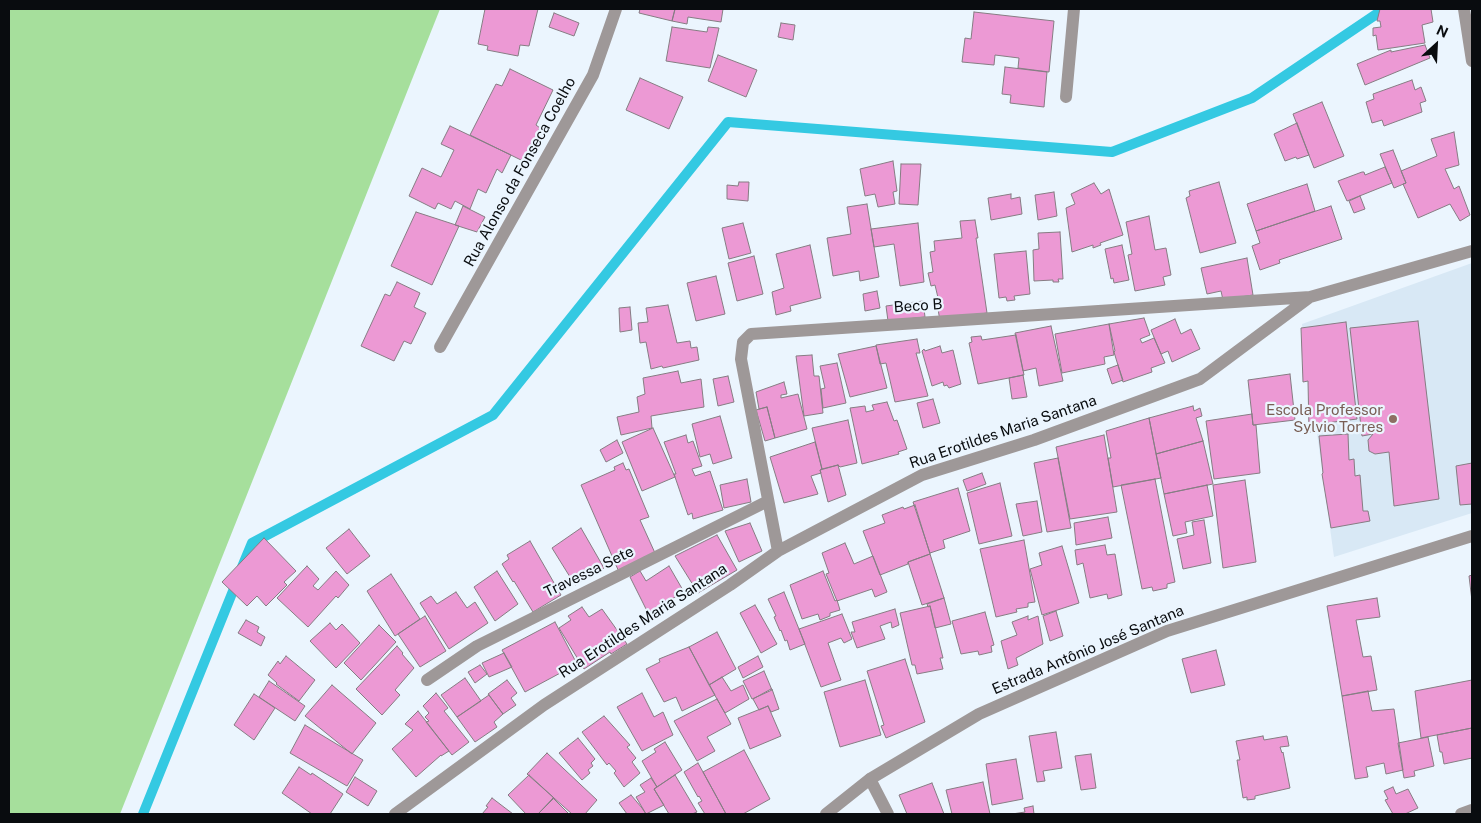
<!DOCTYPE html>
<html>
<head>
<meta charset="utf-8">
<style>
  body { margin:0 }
  #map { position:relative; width:1481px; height:823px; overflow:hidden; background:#ebf5fe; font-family:"Public Sans",sans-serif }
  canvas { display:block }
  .frame { position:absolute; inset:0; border:10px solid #090c0f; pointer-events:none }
  .north { position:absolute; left:1411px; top:20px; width:50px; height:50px; -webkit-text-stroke:4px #ebf5fe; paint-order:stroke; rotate:25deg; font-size:14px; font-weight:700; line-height:20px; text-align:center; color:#090c0f }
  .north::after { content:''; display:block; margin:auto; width:18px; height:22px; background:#090c0f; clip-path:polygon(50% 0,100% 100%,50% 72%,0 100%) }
</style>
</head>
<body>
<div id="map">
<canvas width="1481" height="823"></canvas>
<div class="frame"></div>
<div class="north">N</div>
</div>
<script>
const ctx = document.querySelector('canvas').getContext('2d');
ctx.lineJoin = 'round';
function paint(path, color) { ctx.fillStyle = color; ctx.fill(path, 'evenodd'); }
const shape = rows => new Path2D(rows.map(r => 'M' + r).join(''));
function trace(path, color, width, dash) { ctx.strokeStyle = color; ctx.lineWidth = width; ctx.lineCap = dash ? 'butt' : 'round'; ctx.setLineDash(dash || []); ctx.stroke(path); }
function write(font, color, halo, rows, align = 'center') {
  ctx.font = font + ' "Public Sans",sans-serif'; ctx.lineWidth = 4.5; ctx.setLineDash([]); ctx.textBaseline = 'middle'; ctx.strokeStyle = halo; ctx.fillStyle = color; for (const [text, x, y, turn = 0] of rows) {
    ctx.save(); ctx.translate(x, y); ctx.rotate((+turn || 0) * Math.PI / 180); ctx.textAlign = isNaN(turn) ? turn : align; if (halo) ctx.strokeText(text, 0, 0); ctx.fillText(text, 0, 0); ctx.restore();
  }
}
paint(shape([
  [1472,263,1472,513,1334,557,1302,324]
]), '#d8e8f5');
paint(shape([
  [9,9,440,9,120,814,9,814]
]), '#a6df9c');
trace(shape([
  [242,567,252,543,493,415,728,122,1112,152,1252,98,1384,9],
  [143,814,237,581]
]), '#34c9e2', 10);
const building = shape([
  [485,9,538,9,529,46,520,45,518,56,487,50,488,46,478,44,485,9],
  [640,9,675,9,672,21,639,13,640,9],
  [675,9,723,9,721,22,688,17,687,24,672,21,675,9],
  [1380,9,1431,9,1433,22,1422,25,1425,43,1378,50,1376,35,1373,36,1373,28,1381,27,1380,21,1377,21,1380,9],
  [974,12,1054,21,1049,72,1018,68,1019,58,995,55,994,65,962,62,965,38,971,39,974,12],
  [554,13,579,23,574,36,549,27,554,13],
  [781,23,795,25,793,40,778,37,781,23],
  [672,27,707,32,708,27,719,28,710,68,666,61,672,27],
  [1425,45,1430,58,1365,85,1357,64,1391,50,1391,52,1425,45],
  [718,55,757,70,746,97,708,81,718,55],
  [1005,67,1047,72,1044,107,1010,103,1011,95,1002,94,1005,67],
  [510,69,553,90,536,125,540,128,523,161,470,135,496,84,502,86,510,69],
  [640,78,683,97,669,129,626,110,640,78],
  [1412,80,1415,90,1421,87,1426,101,1420,103,1422,112,1384,126,1382,120,1372,123,1366,102,1374,99,1373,94,1412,80],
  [1322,102,1344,156,1314,168,1293,114,1322,102],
  [1297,123,1309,155,1297,159,1296,157,1285,161,1274,134,1297,123],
  [450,126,511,155,502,173,497,169,486,193,478,189,470,209,455,201,451,209,438,203,435,209,409,196,422,168,441,177,454,150,441,144,450,126],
  [1454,132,1459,165,1445,169,1454,189,1459,186,1470,215,1460,221,1450,204,1418,218,1403,184,1406,183,1401,171,1437,156,1431,139,1454,132],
  [1393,150,1406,183,1394,188,1380,154,1393,150],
  [893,161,897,191,893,192,895,204,878,207,875,194,865,196,860,169,893,161],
  [901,164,921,164,918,205,899,204,901,164],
  [1385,167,1392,183,1347,201,1338,181,1362,172,1364,172,1365,175,1385,167],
  [739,182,749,182,748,201,727,199,727,185,738,186,739,182],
  [1219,182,1236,243,1200,253,1186,198,1190,196,1189,191,1219,182],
  [1094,183,1101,194,1109,189,1123,235,1100,243,1101,245,1093,248,1093,245,1072,252,1066,208,1075,204,1071,194,1094,183],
  [1307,184,1315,211,1256,231,1247,204,1307,184],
  [1054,192,1057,216,1038,220,1035,195,1054,192],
  [1011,194,1011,199,1020,197,1022,214,991,220,988,198,1011,194],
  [1360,196,1365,209,1354,213,1349,201,1360,196],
  [867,204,879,277,860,281,859,271,833,276,827,238,851,234,847,207,867,204],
  [463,206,485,217,477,232,455,225,463,206],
  [1331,206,1342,239,1279,260,1280,263,1260,270,1252,246,1260,243,1256,231,1331,206],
  [416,212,459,226,432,285,391,266,416,212],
  [1149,216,1155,250,1166,248,1171,275,1163,277,1165,285,1135,291,1128,255,1132,254,1126,222,1149,216],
  [975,220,978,238,976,238,987,313,940,321,937,303,939,302,935,285,931,286,928,273,933,272,930,252,935,251,934,241,962,238,960,221,975,220],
  [743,223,751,253,729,259,722,228,743,223],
  [918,223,924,282,900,286,894,244,874,247,871,229,918,223],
  [1060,232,1063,279,1058,279,1059,282,1053,282,1053,280,1034,281,1033,250,1039,249,1038,233,1060,232],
  [810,245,821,298,790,306,791,311,776,315,772,292,784,288,776,254,810,245],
  [1122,245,1129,280,1114,283,1113,278,1111,279,1105,249,1122,245],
  [1026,251,1030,294,1014,296,1015,300,1007,301,1006,297,999,298,994,254,1026,251],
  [754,256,763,294,737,301,728,263,754,256],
  [1247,258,1253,295,1223,300,1221,291,1207,294,1201,268,1247,258],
  [716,276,725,314,696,321,687,283,716,276],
  [397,282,420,293,414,307,426,313,411,344,404,341,394,361,361,346,385,294,390,296,397,282],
  [877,291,880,308,865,311,863,294,877,291],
  [923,301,925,317,888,321,886,306,923,301],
  [668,305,677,343,690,341,691,348,697,347,699,360,663,368,662,366,651,369,646,342,640,343,638,323,648,322,646,308,668,305],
  [630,307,632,330,620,332,619,308,630,307],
  [1144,318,1150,335,1140,339,1142,343,1154,338,1165,363,1151,368,1152,372,1123,382,1114,352,1115,351,1109,324,1144,318],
  [1175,319,1181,334,1191,329,1200,349,1172,362,1168,351,1161,354,1151,330,1175,319],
  [1418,321,1439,499,1394,506,1389,452,1375,454,1369,451,1368,440,1373,434,1362,436,1350,328,1418,321],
  [1346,322,1357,419,1326,423,1327,431,1309,432,1308,381,1303,382,1301,328,1346,322],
  [1109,324,1114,355,1104,357,1105,364,1062,373,1055,334,1109,324],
  [1051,326,1063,381,1039,386,1036,368,1023,371,1015,333,1051,326],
  [1016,335,1024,375,978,384,969,343,972,342,971,337,981,336,982,340,1016,335],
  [917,339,920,353,916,353,928,396,895,402,886,363,880,364,876,345,917,339],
  [876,346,887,388,850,397,838,354,876,346],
  [940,346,942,353,953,350,961,384,949,388,947,385,944,386,943,382,932,386,922,351,924,349,925,351,940,346],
  [812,355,814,376,819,376,823,413,804,416,796,356,812,355],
  [837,363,846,403,823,408,821,389,825,388,820,366,837,363],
  [1118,365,1123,380,1112,384,1107,369,1118,365],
  [678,371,681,383,701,379,704,407,651,416,652,428,621,435,617,417,639,412,637,397,645,394,643,378,678,371],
  [1290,374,1295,420,1253,425,1248,380,1290,374],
  [1023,375,1027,397,1012,399,1009,378,1023,375],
  [728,376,734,402,718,406,713,379,728,376],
  [784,382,787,394,781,395,781,398,798,394,807,429,775,438,767,407,759,409,756,392,784,382],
  [933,399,940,423,923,428,917,403,933,399],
  [887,402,894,421,897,420,907,449,898,452,899,454,862,464,850,408,865,406,866,412,874,410,872,405,887,402],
  [1193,406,1194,411,1200,408,1202,416,1196,418,1203,441,1156,454,1149,418,1193,406],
  [767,407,775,438,765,441,756,410,767,407],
  [1252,414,1253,425,1256,425,1260,473,1214,479,1206,421,1252,414],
  [720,416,732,458,713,464,710,454,700,457,692,424,720,416],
  [1149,418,1161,478,1113,487,1108,458,1111,458,1106,431,1149,418],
  [848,420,857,463,840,467,838,465,822,469,812,428,848,420],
  [653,428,675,477,642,491,622,442,653,428],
  [1348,434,1349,460,1354,459,1355,476,1360,475,1363,511,1368,511,1370,521,1331,528,1322,474,1323,473,1319,436,1348,434],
  [686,435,688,443,693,441,702,466,692,469,695,476,710,471,723,510,693,519,692,513,688,515,674,474,676,474,664,442,686,435],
  [1104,435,1117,512,1070,519,1056,447,1104,435],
  [617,440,623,453,606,462,600,450,617,440],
  [1203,441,1213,484,1164,494,1156,454,1203,441],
  [815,442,822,469,820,470,821,473,811,476,818,494,784,503,770,457,815,442],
  [1058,458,1071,528,1047,532,1034,463,1058,458],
  [623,463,626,470,629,469,649,517,640,520,655,553,619,572,581,485,615,470,614,467,623,463],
  [1472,463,1472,504,1460,505,1456,466,1472,463],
  [838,465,846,495,828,502,820,470,838,465],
  [982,473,986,484,967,491,963,480,982,473],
  [747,479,751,502,724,508,720,485,747,479],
  [1155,479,1175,582,1167,584,1167,588,1153,591,1152,587,1142,589,1121,485,1155,479],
  [1245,480,1256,562,1223,568,1213,485,1245,480],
  [1000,483,1012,536,979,544,967,493,1000,483],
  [1207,485,1213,516,1185,522,1187,533,1173,536,1164,494,1207,485],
  [958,488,970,531,943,540,945,548,930,553,913,502,958,488],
  [1037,501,1042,532,1023,536,1016,504,1037,501],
  [915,505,930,554,908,562,908,564,880,575,863,531,885,523,882,515,903,507,904,509,915,505],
  [1108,517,1112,538,1076,545,1074,523,1108,517],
  [1204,520,1211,563,1183,569,1177,539,1194,535,1192,522,1204,520],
  [750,523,762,551,739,562,725,531,750,523],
  [581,528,604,568,575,585,552,548,581,528],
  [349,529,370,556,347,574,326,548,349,529],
  [717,535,737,570,698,593,675,556,717,535],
  [264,538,296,571,284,582,287,585,266,606,257,596,247,606,222,582,264,538],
  [1024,540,1035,602,1028,603,1028,607,1016,609,1017,612,996,617,980,549,1024,540],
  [530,541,561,595,533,612,514,581,513,582,502,564,509,559,507,555,530,541],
  [845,543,854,564,873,556,887,592,875,597,872,589,837,601,826,574,829,573,822,553,845,543],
  [1105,545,1107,555,1115,554,1122,595,1108,599,1107,594,1090,598,1083,563,1077,565,1075,550,1105,545],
  [1062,546,1079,603,1042,615,1030,569,1042,565,1039,553,1062,546],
  [930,554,944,598,922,605,908,562,930,554],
  [307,566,319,579,313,586,318,590,336,571,349,585,338,598,336,596,308,627,277,598,307,566],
  [669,566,684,592,648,613,630,577,640,571,646,581,669,566],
  [497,571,518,604,495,621,474,587,497,571],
  [823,571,835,601,837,600,840,610,830,613,830,616,820,620,818,614,802,619,790,585,823,571],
  [391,574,420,619,395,636,367,591,391,574],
  [1472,575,1472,601,1469,576,1472,575],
  [456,592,467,608,475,602,488,623,449,649,420,603,431,596,437,604,456,592],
  [784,592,805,644,790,650,787,640,785,641,781,630,780,631,774,617,776,616,768,599,784,592],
  [944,598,951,624,935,628,930,606,928,607,927,604,944,598],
  [1377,598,1380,617,1356,620,1363,657,1371,656,1377,690,1342,696,1327,606,1377,598],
  [755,605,777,644,761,653,740,613,755,605],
  [930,606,943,658,940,658,943,669,917,674,915,665,912,665,900,613,930,606],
  [582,607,589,617,602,609,627,644,611,654,610,652,584,669,559,628,571,620,568,616,582,607],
  [895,609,899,625,892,628,891,622,880,626,885,639,857,648,851,632,855,632,852,622,895,609],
  [1056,611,1063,636,1050,641,1043,616,1056,611],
  [985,612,994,645,991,646,992,652,979,655,978,651,961,654,952,621,985,612],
  [842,614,852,639,844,643,841,638,828,643,841,680,821,687,799,629,842,614],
  [425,616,446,651,420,667,398,634,425,616],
  [1028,616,1028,620,1038,616,1043,644,1016,658,1018,665,1008,669,1001,641,1017,635,1012,622,1028,616],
  [246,620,259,627,257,632,265,637,261,646,238,633,246,620],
  [555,622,577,664,525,692,502,650,555,622],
  [330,623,336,630,342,624,360,643,336,668,310,641,330,623],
  [379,625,396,642,361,680,344,663,379,625],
  [717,632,736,669,709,685,689,647,717,632],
  [397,646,403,653,402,654,414,668,395,690,400,695,382,715,356,689,397,646],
  [689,647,715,695,682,711,676,697,664,702,646,669,660,662,659,659,689,647],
  [1216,650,1225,685,1191,693,1182,659,1216,650],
  [504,653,512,667,489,677,482,663,504,653],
  [286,656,315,680,299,701,276,684,277,683,268,675,278,661,280,664,286,656],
  [758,656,763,667,743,678,738,667,758,656],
  [905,659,925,722,886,738,881,726,884,725,867,671,905,659],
  [480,665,487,674,475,683,468,672,480,665],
  [764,671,772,690,752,699,743,681,764,671],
  [722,677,731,691,743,685,749,699,725,713,709,685,722,677],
  [465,678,481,701,457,717,441,695,465,678],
  [507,680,517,693,511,698,516,705,503,714,488,694,507,680],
  [865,680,881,735,840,747,824,692,865,680],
  [1472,680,1472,728,1421,738,1415,691,1472,680],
  [269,681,305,706,295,721,259,697,269,681],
  [332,685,376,723,352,754,305,716,332,685],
  [771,689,772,689,779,709,771,712,768,706,759,710,753,699,771,689],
  [1368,691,1372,711,1394,709,1403,770,1386,774,1384,763,1366,767,1368,777,1355,779,1342,696,1368,691],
  [436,693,448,708,444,711,469,742,452,755,426,722,429,721,425,717,429,713,423,706,436,693],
  [642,693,654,717,663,712,673,735,642,751,617,707,642,693],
  [254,694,275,708,254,740,234,725,254,694],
  [489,695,503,714,494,722,497,727,475,742,457,717,489,695],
  [717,699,731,724,707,737,715,751,697,761,674,721,717,699],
  [768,706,781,736,750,749,738,718,768,706],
  [418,711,449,751,441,756,441,755,416,777,392,749,413,730,405,724,418,711],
  [604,716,630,745,627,747,636,758,632,762,640,773,624,787,614,773,616,771,609,763,607,765,582,732,604,716],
  [305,725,363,760,347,786,290,753,305,725],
  [1472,728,1472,758,1444,764,1442,752,1440,752,1437,735,1472,728],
  [1056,732,1062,768,1043,771,1045,781,1037,782,1029,736,1056,732],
  [1263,736,1264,740,1287,736,1289,746,1280,747,1282,753,1283,752,1290,788,1255,796,1255,799,1247,800,1247,797,1243,798,1237,760,1240,760,1236,741,1263,736],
  [1428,737,1434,766,1414,771,1415,776,1404,778,1398,743,1428,737],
  [578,738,595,759,591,763,593,766,588,770,590,773,582,780,559,753,578,738],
  [665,742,682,770,657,787,642,761,656,752,654,749,665,742],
  [744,750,770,799,743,814,726,814,703,772,744,750],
  [547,753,597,800,585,814,572,814,527,774,547,753],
  [1091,754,1096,788,1081,790,1075,756,1091,754],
  [1016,759,1023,799,992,805,986,764,1016,759],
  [698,763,703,772,726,814,705,814,698,803,702,801,699,796,698,797,684,772,698,763],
  [299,767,311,775,312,773,343,794,330,814,312,814,282,793,299,767],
  [529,775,554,798,538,814,526,814,508,795,529,775],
  [675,775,697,812,692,814,669,814,654,789,675,775],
  [355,777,377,791,368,806,346,792,355,777],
  [651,778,657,787,654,789,664,805,646,814,636,797,645,792,640,785,651,778],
  [983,782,990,814,952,814,946,790,983,782],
  [932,783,944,814,907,814,899,795,932,783],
  [1393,787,1396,794,1408,789,1418,808,1405,814,1393,814,1385,800,1388,799,1384,791,1393,787],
  [631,795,642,808,646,814,627,814,619,803,631,795],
  [492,798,513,814,482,814,488,807,486,806,492,798],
  [553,798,569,814,538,814,553,798],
  [1033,806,1034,814,1012,814,1025,812,1024,808,1033,806]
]);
paint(building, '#ec99d4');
trace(building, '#867c83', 1);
trace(shape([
  [870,779,888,814]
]), '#9e9898', 12);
trace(shape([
  [1464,9,1472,61],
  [1066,97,1074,9],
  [440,347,593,75,616,9],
  [778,551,741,359,743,342,751,334,1310,297],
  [427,680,477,646,768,501],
  [395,814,544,705,730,585,778,551,922,475,1034,440,1200,379,1310,297,1472,251],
  [826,814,870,779,979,714,1167,631,1472,536],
  [1461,814,1472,810]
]), '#9e9898', 12);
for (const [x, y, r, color] of [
  [1393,419,5,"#8d6e63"]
]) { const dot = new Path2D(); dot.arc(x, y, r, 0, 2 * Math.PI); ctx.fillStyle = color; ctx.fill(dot); trace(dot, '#ebf5fe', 2); }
write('15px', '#090c0f', '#ebf5fe', [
  ["Rua Alonso da Fonseca Coelho",520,172,-61],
  ["Beco B",918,306,-4],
  ["Rua Erotildes Maria Santana",1003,432,-19],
  ["Travessa Sete",589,572,-26],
  ["Rua Erotildes Maria Santana",643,621,-33],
  ["Estrada Antônio José Santana",1088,650,-23]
]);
write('15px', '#785e54', '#ebf5fe', [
  ["Escola Professor",1383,410],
  ["Sylvio Torres",1383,427]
], 'right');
</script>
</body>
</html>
